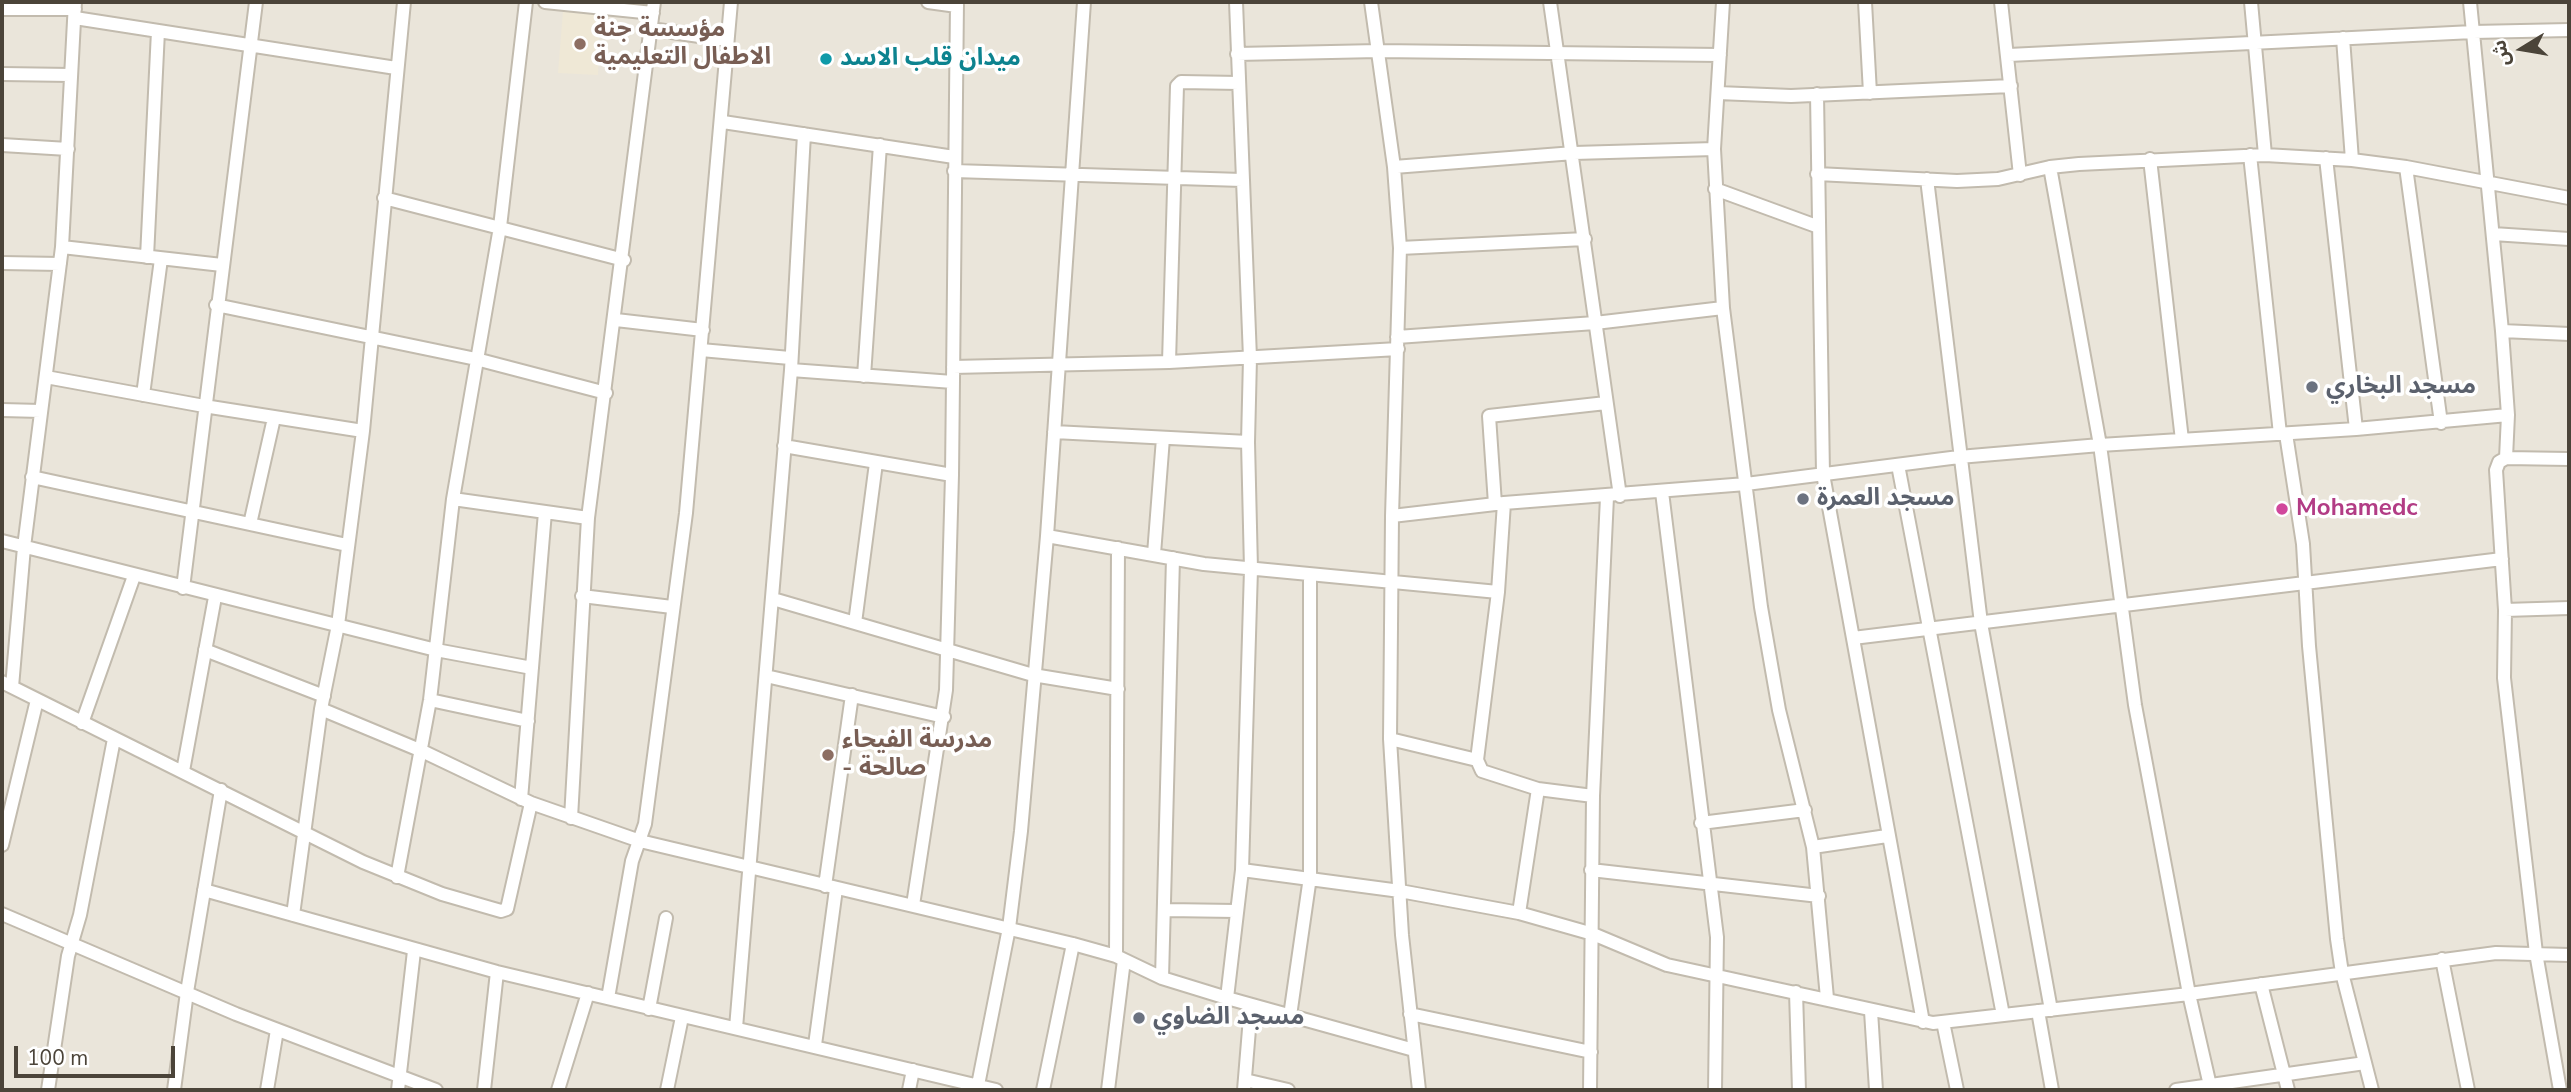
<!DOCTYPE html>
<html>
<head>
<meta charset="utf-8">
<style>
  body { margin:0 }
  #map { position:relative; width:2571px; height:1092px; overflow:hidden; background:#f6f3ec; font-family:"Nunito Sans","Noto Sans Arabic",sans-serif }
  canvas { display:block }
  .frame { position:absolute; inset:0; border:4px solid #4b4439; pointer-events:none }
  .north { position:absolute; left:2487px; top:14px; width:70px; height:70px; -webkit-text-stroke:5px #fff; paint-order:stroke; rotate:259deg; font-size:19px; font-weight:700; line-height:28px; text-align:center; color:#4b4439 }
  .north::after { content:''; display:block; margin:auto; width:24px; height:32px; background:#4b4439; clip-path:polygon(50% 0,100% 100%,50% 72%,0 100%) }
  .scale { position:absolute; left:14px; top:1046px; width:161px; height:32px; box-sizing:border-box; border:4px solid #4b4439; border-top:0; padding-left:9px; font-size:21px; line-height:24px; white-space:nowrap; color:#4b4439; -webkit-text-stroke:5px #fff; paint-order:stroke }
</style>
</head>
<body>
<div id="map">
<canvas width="2571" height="1092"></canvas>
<div class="frame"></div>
<div class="north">ش</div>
<div class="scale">100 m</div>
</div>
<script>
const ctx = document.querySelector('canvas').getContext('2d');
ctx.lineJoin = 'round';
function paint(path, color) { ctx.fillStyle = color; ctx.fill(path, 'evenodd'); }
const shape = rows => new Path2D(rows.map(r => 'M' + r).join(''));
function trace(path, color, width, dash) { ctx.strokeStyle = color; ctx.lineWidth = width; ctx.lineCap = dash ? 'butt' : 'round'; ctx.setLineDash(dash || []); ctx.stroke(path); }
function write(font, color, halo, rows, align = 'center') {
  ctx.font = font + ' "Nunito Sans","Noto Sans Arabic",sans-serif'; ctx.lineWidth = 7; ctx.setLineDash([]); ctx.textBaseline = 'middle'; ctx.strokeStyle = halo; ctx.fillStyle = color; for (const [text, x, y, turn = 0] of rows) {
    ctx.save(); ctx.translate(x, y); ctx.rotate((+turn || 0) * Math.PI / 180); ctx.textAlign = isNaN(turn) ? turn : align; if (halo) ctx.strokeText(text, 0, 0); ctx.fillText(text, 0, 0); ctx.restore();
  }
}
paint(shape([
  [2,2,2569,2,2569,1090,2,1090]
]), '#eae5da');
paint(shape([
  [563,11,600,15,598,75,558,73]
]), '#efe8d6');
const minor = shape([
  [545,2,653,13],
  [928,2,957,6],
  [1371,2,1394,167,1400,248,1392,516,1390,739,1402,935,1419,1090],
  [1550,2,1620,496],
  [1723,2,1714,149,1723,308,1761,607,1779,710,1813,847,1827,998],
  [1865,2,1870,93],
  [2001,2,2020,175],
  [2251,2,2265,155],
  [2470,2,2502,331,2508,415,2506,458],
  [2,9,75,9],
  [75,18,396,68],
  [651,29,727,40],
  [2343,38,2352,160],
  [1237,54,1378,51,1720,55],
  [2009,55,2473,32,2569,30],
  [2,74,71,75],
  [1718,93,1791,96,2011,86],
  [1817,94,1823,474,1923,1022],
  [723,122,954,157],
  [2,145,68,149],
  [2250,155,2280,434],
  [2326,158,2356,429],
  [2150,159,2182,440],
  [1394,167,1574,153,1714,149],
  [2050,167,2100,445,2135,705,2189,994,2211,1090],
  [2406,167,2441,423],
  [954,171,1242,180],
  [1817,174,1957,181,1998,179,2050,167,2079,164,2265,155,2352,160,2406,167,2569,198],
  [1927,179,1981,623,2051,1010],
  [1715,189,1819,227],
  [384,198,624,260],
  [2493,234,2569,239],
  [62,247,222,265],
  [1400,248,1585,239],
  [147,257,158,31],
  [2,263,60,264],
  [216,305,476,359,606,393],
  [616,320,703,330],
  [2502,331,2569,334],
  [1397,337,1595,323,1723,308],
  [701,350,790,358],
  [1169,362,1177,86,1181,82,1239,83],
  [953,367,1169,362,1398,349],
  [791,370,953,382],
  [864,376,880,145],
  [46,377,204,406,363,431],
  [143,395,161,259],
  [2,410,41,411],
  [1054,432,1248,442],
  [2286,434,2303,544,2309,646,2337,939,2342,973,2372,1090],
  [784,446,952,475],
  [1898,465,2003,1015],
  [32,477,347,545],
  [1662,492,1717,937,1715,1090],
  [453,499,588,518],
  [1495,504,1489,416,1606,403],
  [1392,516,1504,503,1746,484,1959,457,2100,445,2356,429,2508,415],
  [250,524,274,418],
  [1047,536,1204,564,1498,592],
  [2,541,436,650,532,668],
  [1154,554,1163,438],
  [183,588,256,2],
  [582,596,672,607],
  [773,599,1033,675,1118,689],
  [2505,610,2569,608],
  [855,623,876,463],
  [1853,638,2502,559],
  [205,650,324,696],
  [766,676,944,717],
  [2,682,363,862,442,894,501,911,507,909,531,803],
  [12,687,24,547,62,247,75,2],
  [430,700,528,721],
  [321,709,422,751,531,803,640,841,1073,944,1116,956,1162,978,1227,998,1414,1050],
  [82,723,134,576],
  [1390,739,1477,760,1482,771,1538,789,1593,796],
  [1477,760,1498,592,1504,503],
  [183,771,215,597],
  [521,799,545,512],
  [571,818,588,518,654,2],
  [1701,823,1805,810],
  [2,845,37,700],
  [1813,847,1887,836],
  [1242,870,1400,891,1519,913,1593,934,1667,965,1933,1023,2189,994,2496,953,2569,955],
  [1591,870,1819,896],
  [397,877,430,700,453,499,500,227,526,2],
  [825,886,852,695],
  [204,890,497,972,996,1090],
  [913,905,946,690,952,475,957,2],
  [1166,910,1236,911],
  [1519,913,1538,789],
  [2,914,236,1014,436,1090],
  [293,915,321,709,338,625,363,431,404,2],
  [1116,956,1118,548],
  [2442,959,2468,1090],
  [1162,978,1173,558],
  [2261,984,2288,1090],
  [1796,992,1799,1090],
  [608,998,632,861,645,824,686,513,731,2],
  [1227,998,1242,870,1251,569,1248,442,1250,358,1236,2],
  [649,1009,666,918],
  [1871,1011,1876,1090],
  [2038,1011,2052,1090],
  [1410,1014,1591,1052],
  [1290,1016,1310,877,1310,575],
  [1943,1022,1957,1090],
  [736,1028,791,370,804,134],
  [815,1045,836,889],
  [1245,1080,1288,1090],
  [978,1085,1009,928,1021,831,1047,536,1084,2],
  [48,1090,68,956,80,915,114,739],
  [174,1090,187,992,221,790],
  [267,1090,277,1030],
  [398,1090,414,951],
  [484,1090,497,972],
  [558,1090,588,993],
  [667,1090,682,1017],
  [909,1090,913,1070],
  [1043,1090,1073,944],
  [1108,1090,1124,960],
  [1244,1090,1251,1005],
  [1590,1090,1593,796,1607,497],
  [2176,1090,2365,1063],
  [2560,1090,2536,953,2504,678,2505,610,2496,470,2499,462,2506,458,2569,459]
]);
trace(minor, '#c2bbae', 16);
trace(minor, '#fff', 12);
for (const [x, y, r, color] of [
  [580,44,7,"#8d6e63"],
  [826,59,7,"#0f9aa8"],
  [2312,387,7,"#6b7280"],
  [1803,499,7,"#6b7280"],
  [2282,509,7,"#d1479c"],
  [828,755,7,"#8d6e63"],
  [1139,1018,7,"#6b7280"]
]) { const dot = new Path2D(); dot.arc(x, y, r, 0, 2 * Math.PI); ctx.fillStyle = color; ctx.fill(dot); trace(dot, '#fff', 2.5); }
write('bold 24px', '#785e54', '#fff', [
  ["مؤسسة جنة",594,30],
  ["الاطفال التعليمية",594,58],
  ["مدرسة الفيحاء",842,741],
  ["- صالحة",842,769]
], 'left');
write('bold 24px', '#0d838f', '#fff', [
  ["ميدان قلب الاسد",840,59]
], 'left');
write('bold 24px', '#5b616d', '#fff', [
  ["مسجد البخاري",2326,387],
  ["مسجد العمرة",1817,499],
  ["مسجد الضاوي",1153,1018]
], 'left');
write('bold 24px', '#b23c85', '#fff', [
  ["Mohamedc",2296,509]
], 'left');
</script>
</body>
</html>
